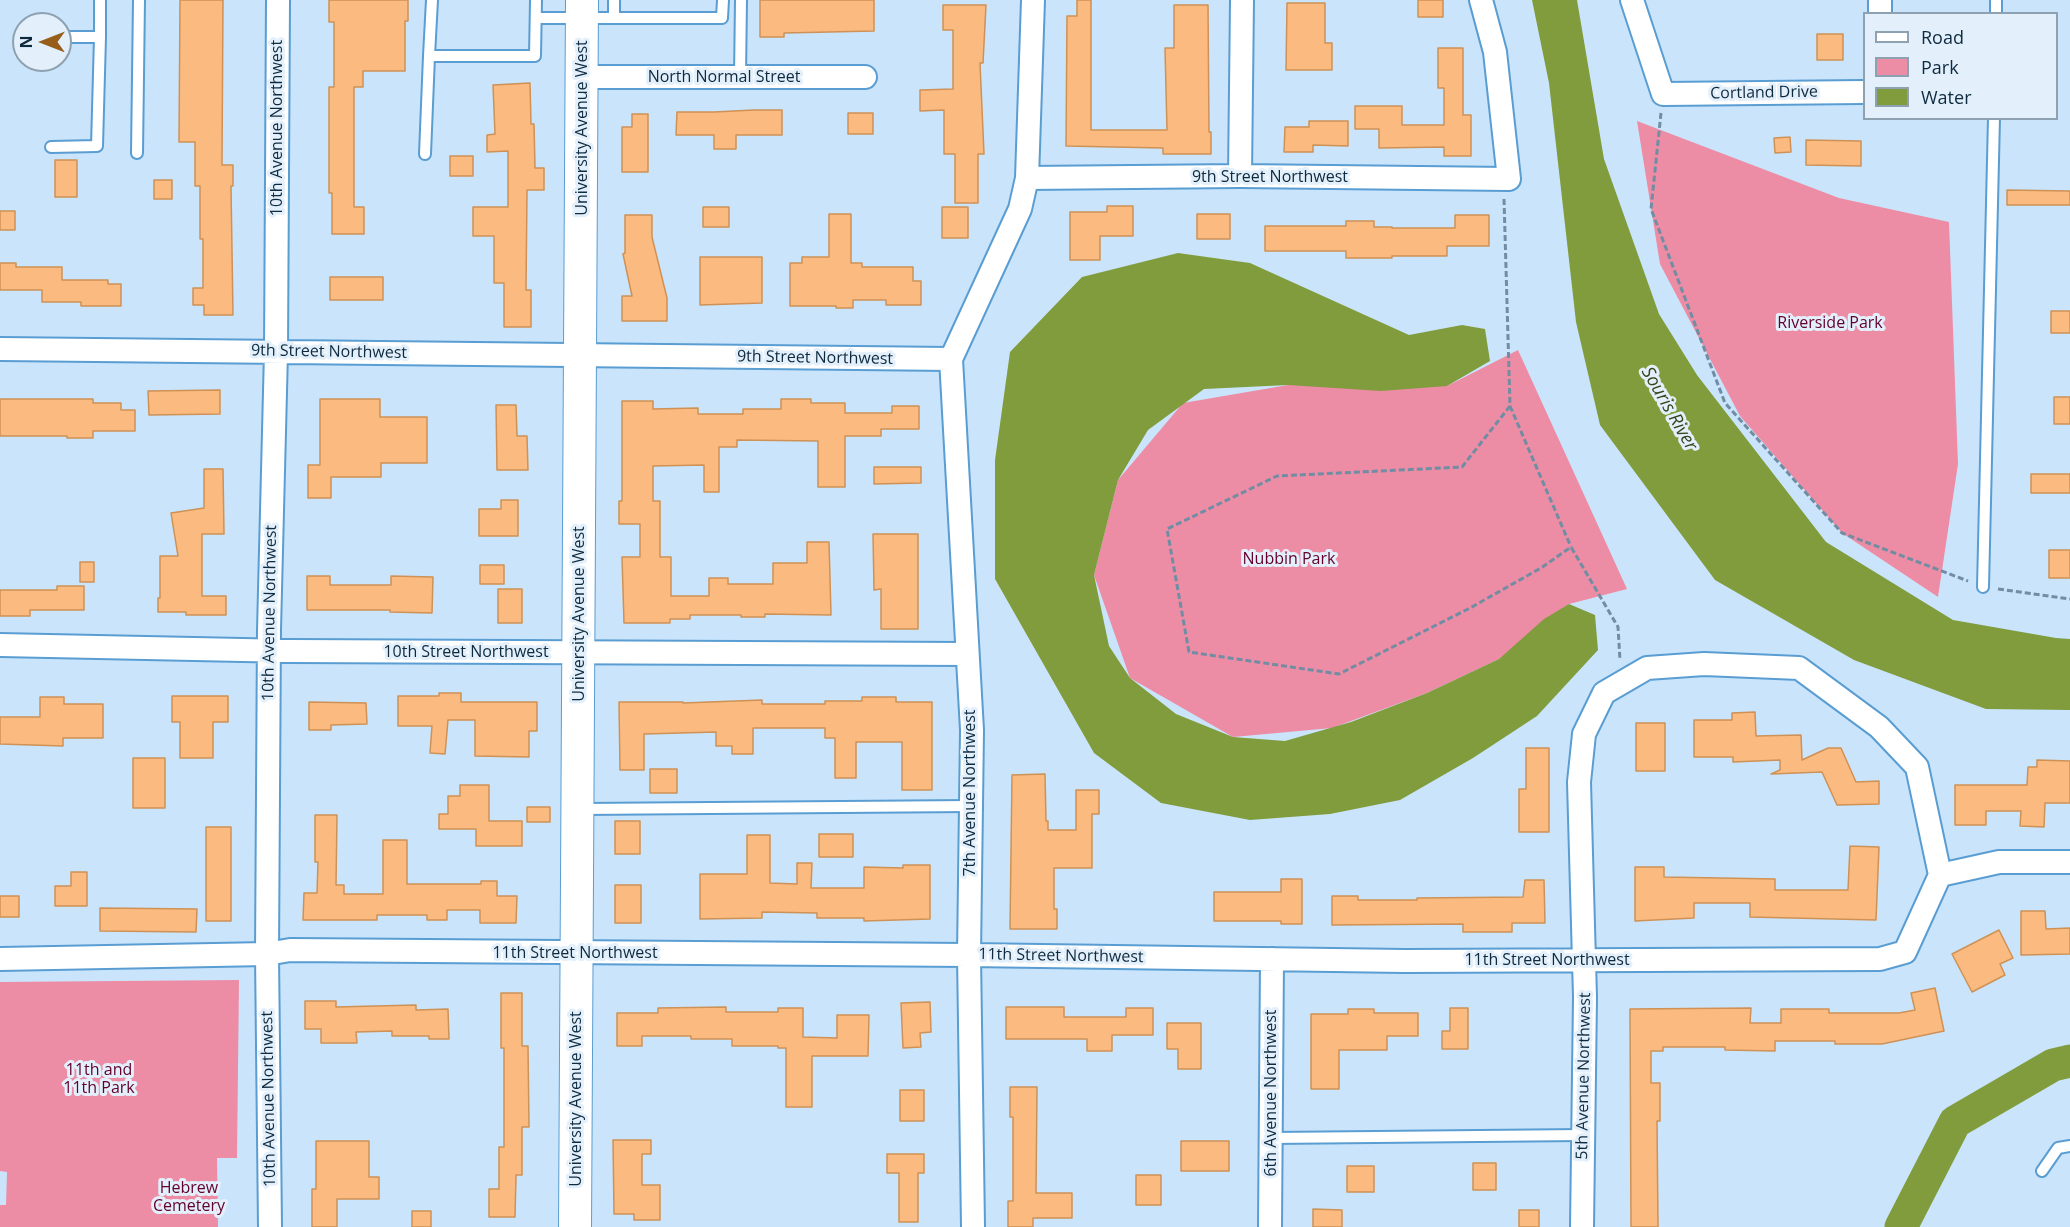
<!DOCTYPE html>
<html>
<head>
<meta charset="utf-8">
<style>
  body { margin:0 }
  #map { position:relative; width:2070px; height:1227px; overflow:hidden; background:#cae5fb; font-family:"Open Sans",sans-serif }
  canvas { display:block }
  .legend { position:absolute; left:1863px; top:12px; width:195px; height:108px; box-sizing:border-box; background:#e3f0fb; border:2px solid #8da1b0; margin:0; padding:8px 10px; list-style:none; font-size:18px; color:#0d2a3f }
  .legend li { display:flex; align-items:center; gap:12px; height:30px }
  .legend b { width:30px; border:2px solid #8da1b0 }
  .north { position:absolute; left:12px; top:12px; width:60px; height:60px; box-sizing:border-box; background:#e3f0fb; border:2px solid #8da1b0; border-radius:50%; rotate:270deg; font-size:16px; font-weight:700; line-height:24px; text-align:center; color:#0d2a3f }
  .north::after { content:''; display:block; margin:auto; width:21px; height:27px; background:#975d1b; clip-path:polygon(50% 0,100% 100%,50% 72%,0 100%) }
</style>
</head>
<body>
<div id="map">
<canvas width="2070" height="1227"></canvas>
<ul class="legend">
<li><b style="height:8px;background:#fff"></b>Road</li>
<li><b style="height:16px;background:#ed8ca5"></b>Park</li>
<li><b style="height:16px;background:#809c3c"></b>Water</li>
</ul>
<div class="north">N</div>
</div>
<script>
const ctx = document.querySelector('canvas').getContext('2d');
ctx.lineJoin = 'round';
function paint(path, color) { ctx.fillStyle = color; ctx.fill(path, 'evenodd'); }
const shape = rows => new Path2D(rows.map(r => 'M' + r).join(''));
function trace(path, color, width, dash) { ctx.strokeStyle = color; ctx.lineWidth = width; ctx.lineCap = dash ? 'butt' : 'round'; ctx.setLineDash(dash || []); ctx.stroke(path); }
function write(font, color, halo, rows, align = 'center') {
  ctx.font = font + ' "Open Sans",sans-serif'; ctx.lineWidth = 6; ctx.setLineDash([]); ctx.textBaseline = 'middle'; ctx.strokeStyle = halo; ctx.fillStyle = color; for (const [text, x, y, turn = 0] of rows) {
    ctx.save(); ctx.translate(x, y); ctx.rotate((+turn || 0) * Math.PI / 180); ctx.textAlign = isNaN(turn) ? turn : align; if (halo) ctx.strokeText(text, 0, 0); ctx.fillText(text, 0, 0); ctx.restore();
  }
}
paint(shape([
  [1637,121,1839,198,1949,222,1958,464,1938,597,1842,533,1740,416,1660,264],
  [1518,350,1627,589,1569,604,1499,659,1427,693,1332,728,1233,737,1130,678,1094,575,1118,480,1183,403,1288,385,1447,386],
  [239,980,237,1158,217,1158,218,1227,0,1227,0,1205,6,1205,7,1172,0,1171,0,982]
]), '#ed8ca5');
paint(shape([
  [1532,0,1577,0,1604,159,1659,314,1697,375,1826,542,1953,620,2056,638,2070,639,2070,710,1986,709,1854,660,1715,580,1600,425,1576,322,1549,83],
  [1178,253,1250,263,1409,335,1462,325,1485,329,1490,361,1447,386,1381,391,1288,385,1204,389,1148,430,1118,480,1094,575,1109,646,1130,678,1176,714,1233,737,1285,741,1351,722,1427,693,1499,659,1544,619,1569,604,1595,615,1598,650,1537,716,1473,758,1400,800,1330,814,1250,820,1161,803,1094,753,995,579,995,460,1010,352,1082,277]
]), '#809c3c');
trace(shape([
  [1901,1227,1955,1122,2053,1065,2070,1061]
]), '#809c3c', 33);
const building = shape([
  [180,0,223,0,222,165,233,165,233,186,231,186,233,315,204,315,204,305,193,305,193,288,203,288,203,239,200,239,200,186,195,186,195,142,179,142,180,0],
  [329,0,408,0,408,21,405,21,405,71,363,71,363,87,354,87,354,207,364,207,364,234,332,234,332,193,329,193,329,87,334,87,334,22,329,22,329,0],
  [760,0,874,0,874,31,784,33,784,37,760,37,760,0],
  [1077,0,1091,0,1091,130,1167,130,1165,48,1174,48,1174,5,1208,5,1209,132,1211,132,1211,154,1163,154,1163,148,1066,146,1067,16,1077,16,1077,0],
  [1418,0,1443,0,1443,17,1418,17,1418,0],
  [1287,3,1325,3,1325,43,1332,43,1332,70,1286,70,1287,3],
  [943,5,986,5,983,63,980,63,984,154,978,154,978,203,955,203,955,154,944,154,944,110,920,111,920,90,953,89,953,30,943,30,943,5],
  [1817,34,1843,34,1843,60,1817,60,1817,34],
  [1438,48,1463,48,1463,115,1471,115,1471,156,1444,156,1444,147,1379,148,1379,129,1355,129,1355,106,1402,106,1402,125,1444,125,1444,88,1438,88,1438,48],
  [530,83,531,124,534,124,535,168,544,168,544,190,527,190,526,290,531,290,531,327,504,327,504,283,494,283,494,236,473,236,473,207,508,207,508,151,487,152,487,135,495,134,493,85,530,83],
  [754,110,782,110,782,135,736,135,736,149,714,149,714,135,676,135,677,112,714,112,754,110],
  [848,113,873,113,873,134,848,134,848,113],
  [632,114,648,114,648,172,622,172,622,127,632,127,632,114],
  [1309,121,1348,121,1348,146,1313,145,1313,152,1284,152,1285,127,1309,127,1309,121],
  [1790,137,1791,152,1775,153,1774,138,1790,137],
  [1806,140,1861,141,1861,166,1806,165,1806,140],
  [450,156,473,156,473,176,450,176,450,156],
  [55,160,77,160,77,197,55,197,55,160],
  [154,180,172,180,172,199,154,199,154,180],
  [2007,190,2070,191,2070,205,2007,205,2007,190],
  [1107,206,1133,206,1133,236,1100,236,1100,260,1070,260,1070,212,1107,212,1107,206],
  [703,207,729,207,729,227,703,227,703,207],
  [942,207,968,207,968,238,942,238,942,207],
  [0,211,15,211,15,230,0,230,0,211],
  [829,214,851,214,851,263,862,263,862,267,913,267,913,281,921,281,921,305,886,305,886,300,853,300,853,308,836,308,836,306,790,306,790,263,802,263,802,257,829,257,829,214],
  [1197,214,1230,214,1230,239,1197,239,1197,214],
  [625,215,652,215,652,237,667,298,667,321,622,321,622,296,632,296,623,254,625,253,625,215],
  [1455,215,1489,215,1489,246,1447,246,1447,256,1392,256,1392,258,1346,258,1346,251,1265,251,1265,226,1346,226,1346,221,1374,221,1374,227,1392,227,1392,228,1455,228,1455,215],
  [700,257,762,257,762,303,700,305,700,257],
  [0,263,16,263,16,267,62,267,62,280,108,280,108,284,121,284,121,306,81,306,81,302,42,302,42,290,0,290,0,263],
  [330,277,383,277,383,300,330,300,330,277],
  [2051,311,2070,311,2070,333,2051,333,2051,311],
  [220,390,220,414,149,415,148,391,220,390],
  [2054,397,2070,397,2070,424,2054,424,2054,397],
  [0,399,93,399,93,403,121,403,121,410,135,410,135,431,93,431,93,438,67,438,67,436,0,436,0,399],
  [320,399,380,399,380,417,427,417,427,463,381,463,381,477,331,477,331,498,308,498,308,465,320,465,320,399],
  [781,399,811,399,811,403,845,403,845,413,892,413,892,406,919,406,919,429,881,429,881,436,845,436,845,487,818,487,818,441,737,440,737,447,719,447,719,492,704,492,704,465,653,466,653,501,660,501,660,557,671,557,671,596,709,596,709,578,728,578,728,584,773,584,773,563,807,563,807,542,829,542,831,615,765,614,765,617,741,617,741,615,690,615,690,619,670,619,670,623,624,623,622,557,640,557,640,524,619,524,619,501,622,501,622,401,653,401,653,409,698,408,698,414,743,414,743,409,781,409,781,399],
  [496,405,516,405,517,436,527,436,528,470,497,470,496,405],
  [874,467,921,467,921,483,874,484,874,467],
  [204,469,223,469,224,534,202,534,202,596,226,596,226,615,186,615,186,612,158,612,158,598,160,598,160,556,178,556,171,513,204,508,204,469],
  [2031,474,2070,474,2070,493,2031,493,2031,474],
  [501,500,518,500,518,536,479,536,479,509,501,509,501,500],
  [873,534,918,534,918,629,881,629,881,589,874,590,873,534],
  [2049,550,2070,550,2070,578,2049,578,2049,550],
  [80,562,94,562,94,582,80,582,80,562],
  [480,565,504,565,504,584,480,584,480,565],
  [307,576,330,576,330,585,391,585,391,576,433,577,432,613,390,612,390,610,307,610,307,576],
  [57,586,84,586,84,610,30,610,30,616,0,616,0,590,57,590,57,586],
  [498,589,522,589,522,623,498,623,498,589],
  [439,693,461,693,461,702,537,702,537,731,529,731,529,757,475,756,475,720,448,720,445,754,430,753,432,726,398,726,398,696,439,696,439,693],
  [172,696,228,696,228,722,213,722,213,758,180,758,180,722,172,722,172,696],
  [40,697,64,697,64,704,103,704,103,738,63,738,63,746,0,744,0,717,40,717,40,697],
  [862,697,896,697,896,702,932,702,932,790,902,790,902,742,856,742,856,778,835,778,835,738,825,738,825,728,753,728,753,754,732,754,732,746,716,746,716,732,644,734,644,770,620,770,619,702,683,702,683,703,762,700,762,704,825,704,825,701,862,701,862,697],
  [309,702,366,703,367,724,331,725,331,730,309,730,309,702],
  [1755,712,1756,736,1801,735,1802,760,1828,748,1841,748,1856,782,1879,781,1879,804,1837,805,1822,772,1771,774,1780,770,1780,760,1733,762,1733,757,1694,757,1694,720,1732,720,1732,713,1755,712],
  [1636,723,1665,723,1665,771,1636,771,1636,723],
  [1526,748,1549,748,1549,832,1519,832,1519,789,1526,789,1526,748],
  [133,758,165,758,165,808,133,808,133,758],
  [2037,760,2070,761,2070,803,2045,803,2044,827,2020,826,2021,811,1986,811,1986,825,1955,825,1955,785,2027,785,2028,767,2037,767,2037,760],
  [650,769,677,769,677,793,650,793,650,769],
  [1045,774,1046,821,1048,821,1048,830,1076,830,1076,790,1099,790,1099,814,1092,814,1092,868,1054,868,1054,909,1057,909,1057,929,1010,929,1012,775,1045,774],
  [460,785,489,785,489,821,522,821,522,846,476,846,476,829,439,829,439,814,448,814,448,796,460,796,460,785],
  [527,807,550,807,550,822,527,822,527,807],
  [315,815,337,815,336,885,344,885,344,894,383,894,383,840,407,840,407,884,481,884,481,881,497,881,497,896,517,896,516,923,480,923,480,910,447,910,447,920,427,920,427,915,377,915,377,920,303,920,304,893,317,893,318,862,315,862,315,815],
  [615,821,640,821,640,854,615,854,615,821],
  [206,827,231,827,231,921,206,921,206,827],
  [819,834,853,834,853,857,819,857,819,834],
  [747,835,770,835,770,883,797,884,797,863,812,863,811,888,864,888,864,867,903,868,903,865,930,865,930,919,864,921,864,918,817,918,817,913,762,912,762,918,700,919,700,874,747,874,747,835],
  [1850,846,1879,847,1876,920,1750,917,1750,903,1694,903,1694,918,1635,921,1635,867,1664,867,1664,877,1775,879,1775,890,1848,890,1850,846],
  [71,872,87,872,87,906,55,906,55,886,71,886,71,872],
  [1281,879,1302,879,1302,924,1281,924,1281,921,1214,921,1214,892,1281,892,1281,879],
  [1525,880,1544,880,1545,923,1512,923,1512,932,1463,932,1463,924,1332,925,1332,896,1358,896,1358,900,1417,900,1417,898,1523,897,1525,880],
  [615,885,641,885,641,923,615,923,615,885],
  [0,896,19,896,19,917,0,917,0,896],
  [100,908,197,909,196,932,100,931,100,908],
  [2021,911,2045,911,2046,929,2070,928,2070,954,2021,955,2021,911],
  [1999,930,2013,958,2000,964,2005,975,1972,992,1952,954,1999,930],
  [1935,988,1944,1031,1882,1044,1835,1044,1835,1041,1775,1041,1775,1051,1725,1050,1725,1047,1663,1047,1663,1051,1651,1051,1651,1083,1660,1083,1660,1121,1657,1121,1658,1227,1631,1227,1630,1009,1751,1008,1750,1023,1781,1023,1781,1009,1829,1009,1829,1013,1899,1013,1915,1010,1911,993,1935,988],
  [501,993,522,993,522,1046,528,1046,529,1127,522,1127,522,1175,516,1175,515,1217,489,1217,489,1189,499,1189,499,1147,504,1147,504,1048,501,1048,501,993],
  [305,1001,336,1001,336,1007,416,1005,416,1010,448,1009,449,1039,429,1039,429,1036,392,1036,392,1031,356,1032,357,1043,321,1043,321,1029,305,1029,305,1001],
  [930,1002,931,1032,920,1033,921,1047,903,1048,901,1003,930,1002],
  [726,1007,726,1012,778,1012,778,1008,803,1008,803,1037,837,1038,837,1015,869,1015,868,1056,812,1056,812,1107,786,1107,786,1048,778,1048,778,1046,732,1046,732,1039,691,1039,691,1036,642,1036,642,1046,617,1046,617,1013,658,1013,658,1008,726,1007],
  [1006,1007,1064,1007,1064,1017,1126,1017,1126,1008,1153,1008,1153,1035,1112,1035,1112,1051,1087,1051,1087,1039,1006,1039,1006,1007],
  [1450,1008,1468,1008,1468,1049,1442,1049,1442,1031,1450,1031,1450,1008],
  [1348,1009,1374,1009,1374,1013,1418,1013,1418,1036,1387,1036,1387,1050,1339,1050,1339,1089,1311,1089,1311,1014,1348,1014,1348,1009],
  [1167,1023,1201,1023,1201,1069,1178,1069,1178,1049,1167,1049,1167,1023],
  [1010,1087,1037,1087,1036,1193,1072,1193,1072,1218,1033,1218,1033,1227,1008,1227,1008,1201,1013,1201,1013,1117,1010,1117,1010,1087],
  [900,1090,924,1090,924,1121,900,1121,900,1090],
  [613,1140,651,1140,651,1154,642,1154,642,1185,660,1185,660,1220,634,1220,634,1214,614,1214,613,1140],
  [316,1141,369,1141,369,1177,379,1177,379,1199,337,1199,337,1227,312,1227,312,1189,316,1189,316,1141],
  [1181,1141,1229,1141,1229,1171,1181,1171,1181,1141],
  [887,1154,924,1154,924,1173,918,1173,918,1222,899,1222,899,1173,887,1173,887,1154],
  [1473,1163,1496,1163,1496,1190,1473,1190,1473,1163],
  [1347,1166,1374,1166,1374,1192,1347,1192,1347,1166],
  [1136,1175,1161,1175,1161,1205,1136,1205,1136,1175],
  [1313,1209,1342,1210,1342,1227,1313,1227,1313,1209],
  [1519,1210,1539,1210,1539,1227,1519,1227,1519,1210],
  [412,1211,431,1211,431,1227,412,1227,412,1211]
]);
paint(building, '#fbbb80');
trace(building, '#ce9156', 1.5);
const lane = shape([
  [432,0,429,56,535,56,536,0],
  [614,0,614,17],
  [1996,14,1996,0],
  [536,18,722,18,723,0],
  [60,37,100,37,100,0],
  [740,77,741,0],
  [51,147,97,146,100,37],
  [137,153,139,0],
  [425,154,429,56],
  [1983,587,1994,118],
  [581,809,971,806],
  [1271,1138,1583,1135],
  [2042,1171,2058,1148,2070,1146]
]);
const street = shape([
  [1632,0,1663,94,1864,92],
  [1880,14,1880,0],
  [582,77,865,77],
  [1240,176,1242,0],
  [1027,178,1240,176,1509,179,1495,52,1481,0],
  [0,349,951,359],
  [0,645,291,651,967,654],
  [0,959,267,954,290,950,969,955,1405,961,1880,959,1905,952,1940,875,1999,862,2070,862],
  [270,1227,267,954,269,630,276,352,278,0],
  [973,1227,969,955,972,730,951,359,1020,209,1027,178,1033,0],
  [1270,1227,1272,959],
  [1582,1227,1585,997,1579,782,1584,734,1604,693,1647,668,1704,664,1799,668,1879,727,1917,767,1940,875]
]);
const secondary = shape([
  [575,1227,582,0]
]);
trace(lane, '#599dd2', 14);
trace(street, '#599dd2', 26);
trace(secondary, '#599dd2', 34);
trace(shape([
  [1661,113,1651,209,1725,403,1842,533,1968,581],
  [1504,199,1510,406,1462,467,1277,476,1167,529,1189,652,1339,674,1470,608,1541,568,1571,547,1618,627,1620,660],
  [1510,406,1571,547],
  [1998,589,2070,599]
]), '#718da3', 3, [6, 3]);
trace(lane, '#fff', 10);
trace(street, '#fff', 22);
trace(secondary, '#fff', 32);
write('16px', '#0d2a3f', '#e3f0fb', [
  ["North Normal Street",724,77],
  ["Cortland Drive",1764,93,-1],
  ["10th Avenue Northwest",277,128,-90],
  ["University Avenue West",582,128,-90],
  ["9th Street Northwest",1270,177],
  ["9th Street Northwest",329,352,1],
  ["9th Street Northwest",815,358,1],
  ["10th Avenue Northwest",270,613,-89],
  ["University Avenue West",579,614,-90],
  ["10th Street Northwest",466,652],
  ["7th Avenue Northwest",970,793,-90],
  ["11th Street Northwest",575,953],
  ["11th Street Northwest",1061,956,1],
  ["11th Street Northwest",1547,960],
  ["5th Avenue Northwest",1584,1076,-89],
  ["6th Avenue Northwest",1271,1093,-90],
  ["10th Avenue Northwest",269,1099,-91],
  ["University Avenue West",576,1099,-90]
]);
write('16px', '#62022c', '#e3f0fb', [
  ["Riverside Park",1830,323],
  ["Nubbin Park",1289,559],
  ["11th and",99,1070],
  ["11th Park",99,1088],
  ["Hebrew",189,1188],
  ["Cemetery",189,1206]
]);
write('italic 18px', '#37431b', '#e3f0fb', [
  ["Souris River",1669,409,60]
]);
</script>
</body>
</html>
